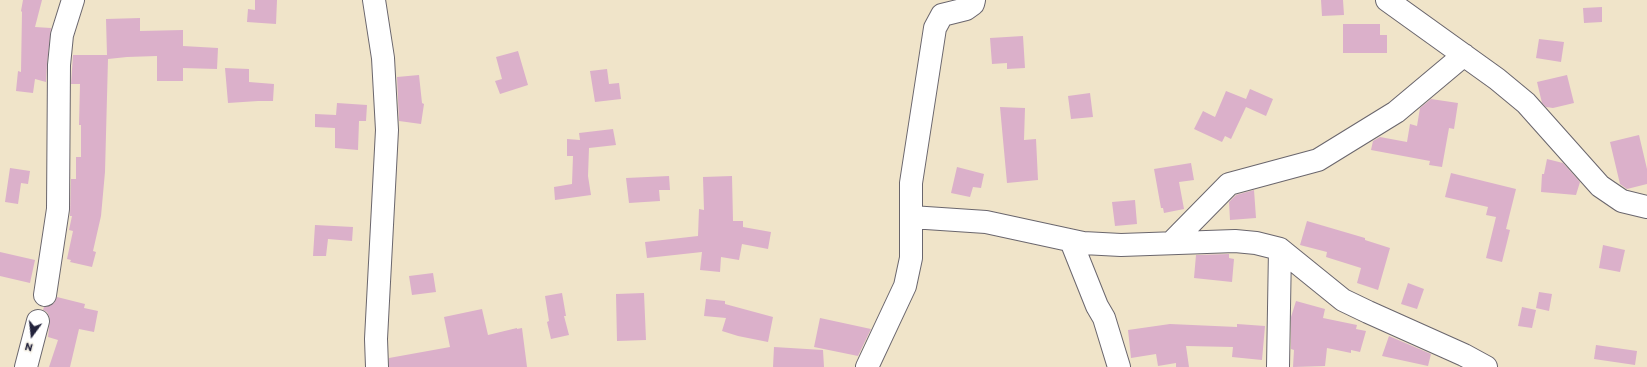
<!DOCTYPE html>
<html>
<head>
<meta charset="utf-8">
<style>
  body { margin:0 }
  #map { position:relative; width:1647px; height:367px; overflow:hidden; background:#f0e4c9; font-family:Itim,sans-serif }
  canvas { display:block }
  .north { position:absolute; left:12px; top:315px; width:40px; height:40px; -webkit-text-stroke:3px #f7f3e8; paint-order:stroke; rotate:195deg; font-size:11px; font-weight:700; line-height:16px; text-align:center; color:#22223b }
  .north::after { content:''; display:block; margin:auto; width:14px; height:18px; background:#22223b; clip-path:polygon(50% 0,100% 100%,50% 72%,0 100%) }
</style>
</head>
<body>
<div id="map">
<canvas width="1647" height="367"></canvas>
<div class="north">N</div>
</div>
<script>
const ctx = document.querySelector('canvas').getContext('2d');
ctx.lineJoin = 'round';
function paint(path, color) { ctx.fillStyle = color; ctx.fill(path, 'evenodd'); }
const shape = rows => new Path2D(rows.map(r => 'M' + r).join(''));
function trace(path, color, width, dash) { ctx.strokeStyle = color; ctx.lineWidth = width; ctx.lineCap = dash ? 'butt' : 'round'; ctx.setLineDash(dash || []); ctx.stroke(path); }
paint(shape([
  [23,0,42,0,35,27,51,28,47,64,46,82,35,79,33,93,16,91,18,71,21,72,22,12,21,11],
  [255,0,277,0,276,24,247,22,248,9,255,10],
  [1321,0,1343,0,1344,15,1322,16],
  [1602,7,1602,22,1584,23,1583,8],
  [140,18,140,31,183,30,183,46,218,48,217,69,183,68,183,81,157,81,157,56,127,57,108,59,105,172,101,216,93,251,96,252,92,267,70,262,71,260,67,259,73,231,69,230,72,216,70,216,71,179,76,179,76,157,81,157,81,125,79,125,80,84,71,84,73,55,107,55,106,19],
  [1343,24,1380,24,1380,35,1387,35,1387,53,1343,53],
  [1023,36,1025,68,1007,69,1007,63,992,64,990,38],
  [1539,39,1564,42,1561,62,1536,58],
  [518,51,528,85,500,94,495,81,502,79,496,57],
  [225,68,249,69,249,82,274,84,273,101,258,101,228,103],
  [607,69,609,84,619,83,621,99,595,102,590,71],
  [419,75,422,103,424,104,421,124,399,121,397,77],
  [1567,75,1574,103,1553,108,1546,107,1542,103,1537,82],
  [1250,89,1273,99,1266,116,1246,107,1231,139,1225,136,1222,142,1194,129,1203,111,1215,117,1226,91,1246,99],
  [1090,93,1093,117,1071,119,1068,96],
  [1431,99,1458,103,1454,129,1449,128,1442,167,1429,165,1430,161,1371,150,1373,141,1380,137,1407,142,1410,124,1417,126,1420,108],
  [337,103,367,105,366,121,359,121,358,150,335,148,335,128,315,127,315,114,336,115],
  [1000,107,1025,108,1024,140,1036,139,1038,180,1007,183],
  [613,129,616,145,589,148,588,176,591,195,555,200,554,187,572,184,573,156,567,156,567,139,580,140,579,133],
  [1639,135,1647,169,1647,184,1627,189,1620,184,1610,142],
  [1547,159,1563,163,1580,182,1576,195,1541,192,1542,174,1544,174],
  [1191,163,1194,180,1179,182,1184,209,1164,213,1163,208,1161,208,1154,169],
  [957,167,984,174,981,188,973,187,970,197,951,193],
  [10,168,30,171,28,184,21,183,18,204,5,202],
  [1451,173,1516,189,1506,229,1510,230,1502,262,1486,258,1496,217,1486,215,1488,207,1445,197],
  [669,176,670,190,659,190,660,201,629,203,626,178],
  [732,176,733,221,743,221,743,227,771,232,768,249,742,244,739,260,721,257,720,272,700,270,702,252,647,258,645,242,698,236,699,209,704,210,703,177],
  [1254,190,1256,218,1230,220,1229,202,1236,195],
  [1135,200,1137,224,1115,226,1112,202],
  [1307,221,1365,238,1365,240,1390,248,1378,290,1357,283,1361,268,1326,257,1327,252,1300,245],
  [315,225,353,227,352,241,328,239,326,256,313,256],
  [1603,245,1625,250,1620,272,1599,268],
  [0,252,35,260,30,283,0,276],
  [1229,254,1229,258,1234,259,1232,282,1194,278,1196,255],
  [433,273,436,292,412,295,409,276],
  [1408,283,1424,289,1417,309,1401,304],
  [1539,292,1552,294,1549,311,1536,308],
  [562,293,566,316,564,316,569,335,551,339,547,322,549,321,545,296],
  [644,293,646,340,617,341,616,294],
  [57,297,85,304,84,308,98,311,94,332,79,329,70,367,49,367,58,340,48,337,50,318,47,312,43,310,44,307,50,306,54,303],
  [706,299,725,301,725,304,773,317,768,342,738,336,722,331,726,318,704,316],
  [1296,301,1325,309,1323,318,1357,325,1356,329,1366,331,1360,352,1351,350,1351,353,1327,348,1325,366,1293,367,1294,350,1291,349,1291,317],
  [1522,307,1536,310,1532,328,1518,326],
  [482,309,488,335,517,328,517,329,522,328,527,367,389,367,389,358,450,347,444,317],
  [820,318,871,329,858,356,814,347],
  [1170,324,1237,327,1237,324,1265,326,1262,360,1232,357,1233,347,1186,346,1189,367,1176,367,1176,363,1158,366,1156,354,1131,358,1128,330],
  [1389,336,1431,354,1428,366,1382,356],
  [1596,345,1637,351,1635,365,1594,359],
  [774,347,823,350,824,367,773,367]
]), '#dbb0ca');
const minor = shape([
  [374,0,383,58,387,130,376,339,377,367],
  [1387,0,1497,79,1526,103,1600,186,1622,201,1647,207],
  [911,217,986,222,1083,243,1121,245,1235,241,1256,243,1280,249,1343,300,1368,312,1464,355,1486,367],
  [1071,241,1097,306,1104,318,1119,367],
  [1171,243,1229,184,1318,160,1396,112,1464,55],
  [45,295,58,209,59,65,62,35,73,0],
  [26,367,38,321],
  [867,367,905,286,911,258,911,183,935,28,942,15,966,9,973,4,974,0],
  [1278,367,1280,249]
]);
trace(minor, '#6a666d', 24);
trace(minor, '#fff', 22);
</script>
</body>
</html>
